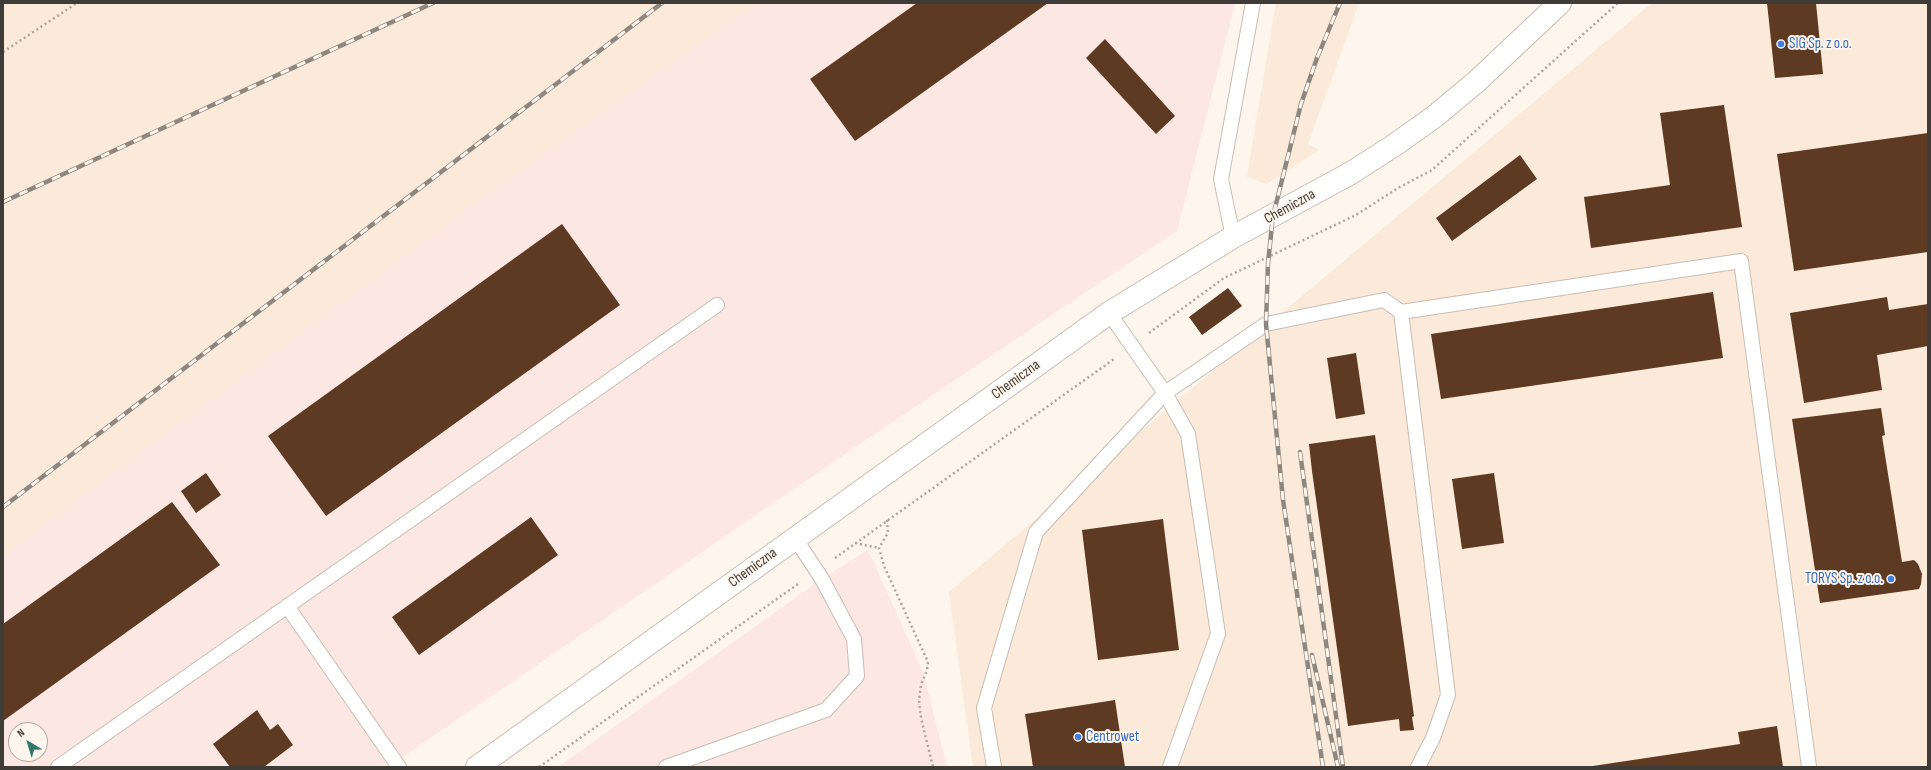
<!DOCTYPE html>
<html>
<head>
<meta charset="utf-8">
<style>
  body { margin:0 }
  #map { position:relative; width:1931px; height:770px; overflow:hidden; background:#fef5ec; font-family:"Sofia Sans Condensed",sans-serif }
  canvas { display:block }
  .frame { position:absolute; inset:0; border:4px solid #3f3b37; pointer-events:none }
  .north { position:absolute; left:8px; top:722px; width:40px; height:40px; box-sizing:border-box; background:#fef5ec; border:1px solid #b2aba4; border-radius:50%; rotate:322deg; font-size:11px; font-weight:700; line-height:16px; text-align:center; color:#3f3b37 }
  .north::after { content:''; display:block; margin:auto; width:14px; height:18px; background:#32786f; clip-path:polygon(50% 0,100% 100%,50% 72%,0 100%) }
</style>
</head>
<body>
<div id="map">
<canvas width="1931" height="770"></canvas>
<div class="frame"></div>
<div class="north">N</div>
</div>
<script>
const ctx = document.querySelector('canvas').getContext('2d');
ctx.lineJoin = 'round';
function paint(path, color) { ctx.fillStyle = color; ctx.fill(path, 'evenodd'); }
const shape = rows => new Path2D(rows.map(r => 'M' + r).join(''));
function trace(path, color, width, dash) { ctx.strokeStyle = color; ctx.lineWidth = width; ctx.lineCap = dash ? 'butt' : 'round'; ctx.setLineDash(dash || []); ctx.stroke(path); }
function write(font, color, halo, rows, align = 'center') {
  ctx.font = font + ' "Sofia Sans Condensed",sans-serif'; ctx.lineWidth = 4; ctx.setLineDash([]); ctx.textBaseline = 'middle'; ctx.strokeStyle = halo; ctx.fillStyle = color; for (const [text, x, y, turn = 0] of rows) {
    ctx.save(); ctx.translate(x, y); ctx.rotate((+turn || 0) * Math.PI / 180); ctx.textAlign = isNaN(turn) ? turn : align; if (halo) ctx.strokeText(text, 0, 0); ctx.fillText(text, 0, 0); ctx.restore();
  }
}
paint(shape([
  [756,3,1235,3,1177,231,842,456,388,767,3,767,3,555,466,210],
  [16,730,40,730,40,754,16,754],
  [868,550,923,672,947,767,558,767,822,579]
]), '#fce7e3');
paint(shape([
  [3,3,756,3,466,210,3,555],
  [1276,3,1359,3,1308,144,1319,150,1267,184,1247,177],
  [1652,3,1928,3,1928,767,973,767,949,592]
]), '#fbe9d9');
paint(shape([
  [917,3,1048,3,855,141,810,79],
  [1767,3,1816,3,1823,74,1775,78],
  [1105,39,1175,116,1156,134,1086,58],
  [1724,105,1742,227,1591,248,1584,197,1670,185,1660,113],
  [1928,133,1928,252,1794,271,1777,154],
  [1520,155,1537,179,1452,241,1436,218],
  [562,224,620,305,326,516,268,436],
  [1228,288,1242,306,1202,335,1189,317],
  [1713,292,1723,358,1441,399,1431,334],
  [1887,297,1889,310,1928,304,1928,346,1877,355,1882,390,1804,403,1790,313],
  [1356,353,1365,414,1336,419,1327,358],
  [1881,408,1885,435,1882,436,1902,562,1914,560,1918,564,1922,574,1921,584,1919,589,1820,603,1792,419],
  [1375,435,1414,716,1412,717,1414,730,1400,731,1399,719,1348,726,1312,471,1309,444],
  [206,473,221,495,196,513,181,491],
  [1494,473,1504,543,1462,549,1452,479],
  [172,502,220,565,3,721,3,624],
  [531,517,558,555,419,655,392,617],
  [1163,519,1179,650,1098,660,1082,530],
  [1115,700,1125,767,1033,767,1025,714],
  [257,710,270,730,278,724,293,745,264,767,230,767,213,744],
  [1777,726,1783,767,1586,767,1740,744,1738,732]
]), '#5d3a21');
const service = shape([
  [1233,237,1221,179,1253,3],
  [1401,312,1448,695,1433,738,1418,767],
  [1109,313,1165,393,1188,434,1218,634,1170,767],
  [287,606,399,767],
  [58,767,717,305],
  [666,767,826,710,857,676,854,639,822,579,795,538],
  [994,767,984,708,1036,532,1165,393,1266,324,1384,300,1401,312,1741,261,1809,767]
]);
const minor = shape([
  [477,767,1109,313,1233,237,1351,173,1393,146,1434,117,1476,82,1560,3]
]);
trace(service, '#c9bdb4', 16);
trace(minor, '#c9bdb4', 24);
trace(shape([
  [3,52,77,3],
  [1149,333,1224,278,1356,215,1398,188,1432,170,1618,3],
  [887,520,888,533,879,548,884,566,928,662,927,670,921,685,919,700,921,718,933,767],
  [855,543,879,548],
  [835,558,1114,359],
  [539,767,798,584]
]), '#aea7a0', 2.5, [2, 3]);
trace(service, '#fff', 14);
trace(minor, '#fff', 22);
const rail = shape([
  [3,202,433,3],
  [1300,452,1343,767],
  [3,507,662,3],
  [1312,655,1338,767],
  [1323,767,1283,500,1266,324,1268,263,1273,216,1301,104,1317,58,1340,3]
]);
trace(rail, '#8d8781', 4.5);
trace(rail, '#fef5ec', 3, [9]);
for (const [x, y, r, color] of [
  [1781,44,4,"#3f7fe0"],
  [1891,579,4,"#3f7fe0"],
  [1078,737,4,"#3f7fe0"]
]) { const dot = new Path2D(); dot.arc(x, y, r, 0, 2 * Math.PI); ctx.fillStyle = color; ctx.fill(dot); trace(dot, '#fef5ec', 1.5); }
write('15px', '#366cbe', '#fef5ec', [
  ["SIG Sp. z o.o.",1789,44],
  ["TORYS Sp. z o.o.",1883,579,"right"],
  ["Centrowet",1086,737]
], 'left');
write('15px', '#3f3b37', '#fef5ec', [
  ["Chemiczna",1290,207,-29],
  ["Chemiczna",1016,380,-36],
  ["Chemiczna",753,568,-36]
]);
</script>
</body>
</html>
